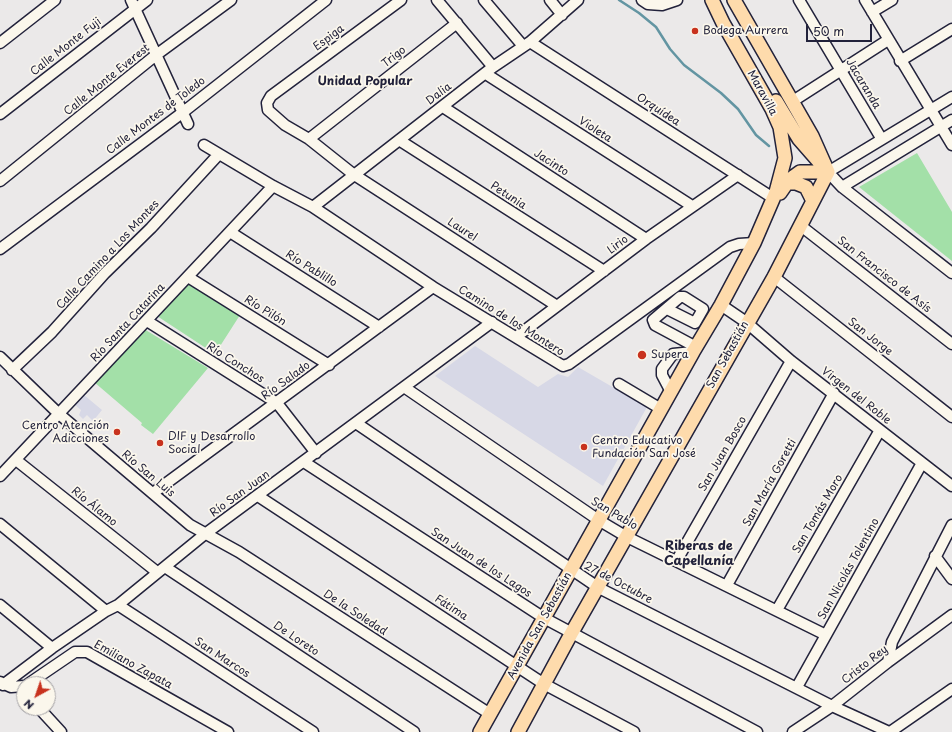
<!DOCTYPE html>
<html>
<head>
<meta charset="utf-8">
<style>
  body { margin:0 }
  #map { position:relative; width:952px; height:732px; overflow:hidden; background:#ebe9e9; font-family:"Playpen Sans",sans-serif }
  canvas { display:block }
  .north { position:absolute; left:16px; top:676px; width:40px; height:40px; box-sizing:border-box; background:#fbf7ec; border:1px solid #a4a2a5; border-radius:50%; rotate:220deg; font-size:11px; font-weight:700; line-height:16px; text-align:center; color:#22223b }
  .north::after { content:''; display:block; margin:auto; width:14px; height:18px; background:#c8321e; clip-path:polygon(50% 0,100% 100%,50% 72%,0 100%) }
  .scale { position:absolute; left:806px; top:24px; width:66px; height:18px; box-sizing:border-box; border:2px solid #22223b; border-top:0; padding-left:5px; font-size:12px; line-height:14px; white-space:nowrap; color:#22223b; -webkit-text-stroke:3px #fbf7ec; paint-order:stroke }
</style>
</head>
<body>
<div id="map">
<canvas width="952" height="732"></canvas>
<div class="north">N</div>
<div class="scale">50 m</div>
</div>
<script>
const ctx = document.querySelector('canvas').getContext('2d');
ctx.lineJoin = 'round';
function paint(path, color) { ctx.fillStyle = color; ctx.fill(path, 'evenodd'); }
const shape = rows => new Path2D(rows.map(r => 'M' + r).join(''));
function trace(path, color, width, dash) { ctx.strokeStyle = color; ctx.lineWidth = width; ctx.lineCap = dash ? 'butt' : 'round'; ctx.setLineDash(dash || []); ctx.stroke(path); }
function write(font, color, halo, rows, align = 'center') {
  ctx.font = font + ' "Playpen Sans",sans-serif'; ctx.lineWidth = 3.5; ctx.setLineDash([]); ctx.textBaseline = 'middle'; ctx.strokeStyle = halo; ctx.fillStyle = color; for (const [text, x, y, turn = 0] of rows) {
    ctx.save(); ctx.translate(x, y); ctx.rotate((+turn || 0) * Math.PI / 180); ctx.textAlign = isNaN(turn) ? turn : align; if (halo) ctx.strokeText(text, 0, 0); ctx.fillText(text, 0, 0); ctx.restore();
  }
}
paint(shape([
  [475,346,538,387,558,374,568,377,578,367,647,407,603,486,435,376],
  [84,395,102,410,93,421,87,415,83,419,79,415,81,410,75,405]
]), '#d7d8e6');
paint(shape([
  [917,153,952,212,952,261,859,187],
  [185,283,190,284,240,315,215,354,157,316],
  [144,329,208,368,153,434,141,425,142,423,94,382]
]), '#a3e0a8');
trace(shape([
  [619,0,639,13,656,27,670,49,684,65,721,93,738,109,756,135,769,146]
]), '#6395a2', 2.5);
const minor = shape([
  [131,0,188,124],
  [401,0,271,96,267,103,268,110,285,125,309,139,353,174,557,306],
  [437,0,493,67],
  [484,0,523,46],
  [550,0,562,15],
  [642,0,648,4,662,5,677,0],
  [799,0,881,138],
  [865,0,952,145],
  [872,12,892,0],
  [530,42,773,198],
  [0,43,55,0],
  [900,61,952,29],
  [486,74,692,206],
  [952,97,828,172,842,187,952,273],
  [793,101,888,40],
  [443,107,646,239],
  [0,114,147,0],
  [309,139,457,23],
  [399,140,604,271],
  [204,145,273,186,313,207,433,287,563,366,569,364,730,247,739,244,754,243],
  [0,181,156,55,231,0],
  [842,187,952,120],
  [313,207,493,67,530,42,578,0],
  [801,226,952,344],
  [230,232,379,327],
  [0,249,182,113,326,0],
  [188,277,329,365],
  [774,277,952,417],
  [721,305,746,322,791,361,952,486],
  [667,309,695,323,703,309,684,297,680,297,653,320,655,325,696,347],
  [147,321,277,403,316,453],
  [516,337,646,239,738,175],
  [0,357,59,414,190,525,239,552,490,714],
  [12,370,52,332,105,273,151,228,219,154],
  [619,384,661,409],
  [404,387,600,521,627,537,826,635],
  [671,392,662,375,662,369,673,354,693,352],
  [356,423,599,588,832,706,889,732],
  [16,460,157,572],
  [304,462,544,618,757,732],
  [0,476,273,186],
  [153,493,433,287],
  [258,496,544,684,634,732],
  [0,524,106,611],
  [935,556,952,579],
  [677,560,791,361],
  [165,567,414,732],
  [727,585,834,393],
  [0,605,52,648],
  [118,605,313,732],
  [777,610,880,430],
  [888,662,892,642,952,525],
  [0,682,11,687,24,686],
  [28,684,75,652,87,652,228,732],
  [3,685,52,648,106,611,118,605,205,534,492,322],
  [797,687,922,463],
  [39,708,61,732],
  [793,732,832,706,888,662,952,615],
  [890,732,952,689]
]);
const major = shape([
  [734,0,812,136,828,172],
  [776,101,799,139,820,163],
  [787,183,796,183,806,187,813,201],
  [780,193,789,180,800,172,828,172],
  [480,732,693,352,721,305,754,243,776,192,785,158,780,127,772,109,723,23,712,0],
  [518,732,571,634,774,277,828,172]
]);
trace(minor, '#22223b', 13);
trace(major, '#22223b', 16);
trace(minor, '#fbf7ec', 10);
trace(major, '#fedbac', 13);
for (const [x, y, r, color] of [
  [695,31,4,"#c8321e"],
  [642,355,5,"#c8321e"],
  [117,432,4,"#c8321e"],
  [160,443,4,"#c8321e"],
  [584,447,4,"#c8321e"]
]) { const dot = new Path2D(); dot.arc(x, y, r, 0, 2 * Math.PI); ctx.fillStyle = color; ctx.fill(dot); trace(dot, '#fbf7ec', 1.5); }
write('11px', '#22223b', '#fbf7ec', [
  ["Bodega Aurrera",703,31],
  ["Supera",651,355],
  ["Centro Atención",109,426,"right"],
  ["Adicciones",109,439,"right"],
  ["DIF y Desarrollo",168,437],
  ["Social",168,450],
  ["Centro Educativo",592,441],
  ["Fundación San José",592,454]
], 'left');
write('11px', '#22223b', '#fbf7ec', [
  ["Espiga",329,38,-37],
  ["Calle Monte Fuji",66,47,-38],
  ["Trigo",394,57,-38],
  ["Calle Monte Everest",107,80,-39],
  ["Jacaranda",863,84,59],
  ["Maravilla",762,93,61],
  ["Dalia",439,94,-37],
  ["Orquídea",658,110,33],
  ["Calle Montes de Toledo",156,116,-37],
  ["Violeta",595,130,33],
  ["Jacinto",551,163,33],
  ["Petunia",508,196,33],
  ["Laurel",462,230,33],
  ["Lirio",618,245,-37],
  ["Calle Camino a Los Montes",108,255,-47],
  ["Río Pablillo",311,269,32],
  ["San Francisco de Asís",884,275,38],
  ["Río Pilón",265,311,32],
  ["Camino de los Montero",511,321,32],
  ["Río Santa Catarina",128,323,-47],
  ["San Jorge",870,337,38],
  ["San Sebastián",728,355,-61],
  ["Río Conchos",235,363,32],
  ["Río Salado",286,381,-36],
  ["Virgen del Roble",856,396,38],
  ["San Juan Bosco",723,454,-60],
  ["Río San Luis",148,474,40],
  ["San María Goretti",770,483,-61],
  ["Río San Juan",240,494,-36],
  ["Río Álamo",94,507,39],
  ["San Pablo",614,514,31],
  ["San Tomás Moro",818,514,-60],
  ["San Juan de los Lagos",481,563,33],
  ["San Nicolás Tolentino",849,569,-61],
  ["27 de Octubre",618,583,28],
  ["Fátima",451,608,33],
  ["De la Soledad",355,613,33],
  ["Avenida San Sebastián",540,626,-61],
  ["De Loreto",296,639,34],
  ["San Marcos",222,658,33],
  ["Emiliano Zapata",133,665,29],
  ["Cristo Rey",865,665,-38]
]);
write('bold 12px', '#22223b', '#fbf7ec', [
  ["Unidad Popular",365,82]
]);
write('bold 13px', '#22223b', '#fbf7ec', [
  ["Riberas de",699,546],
  ["Capellanía",699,561]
]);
</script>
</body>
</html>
